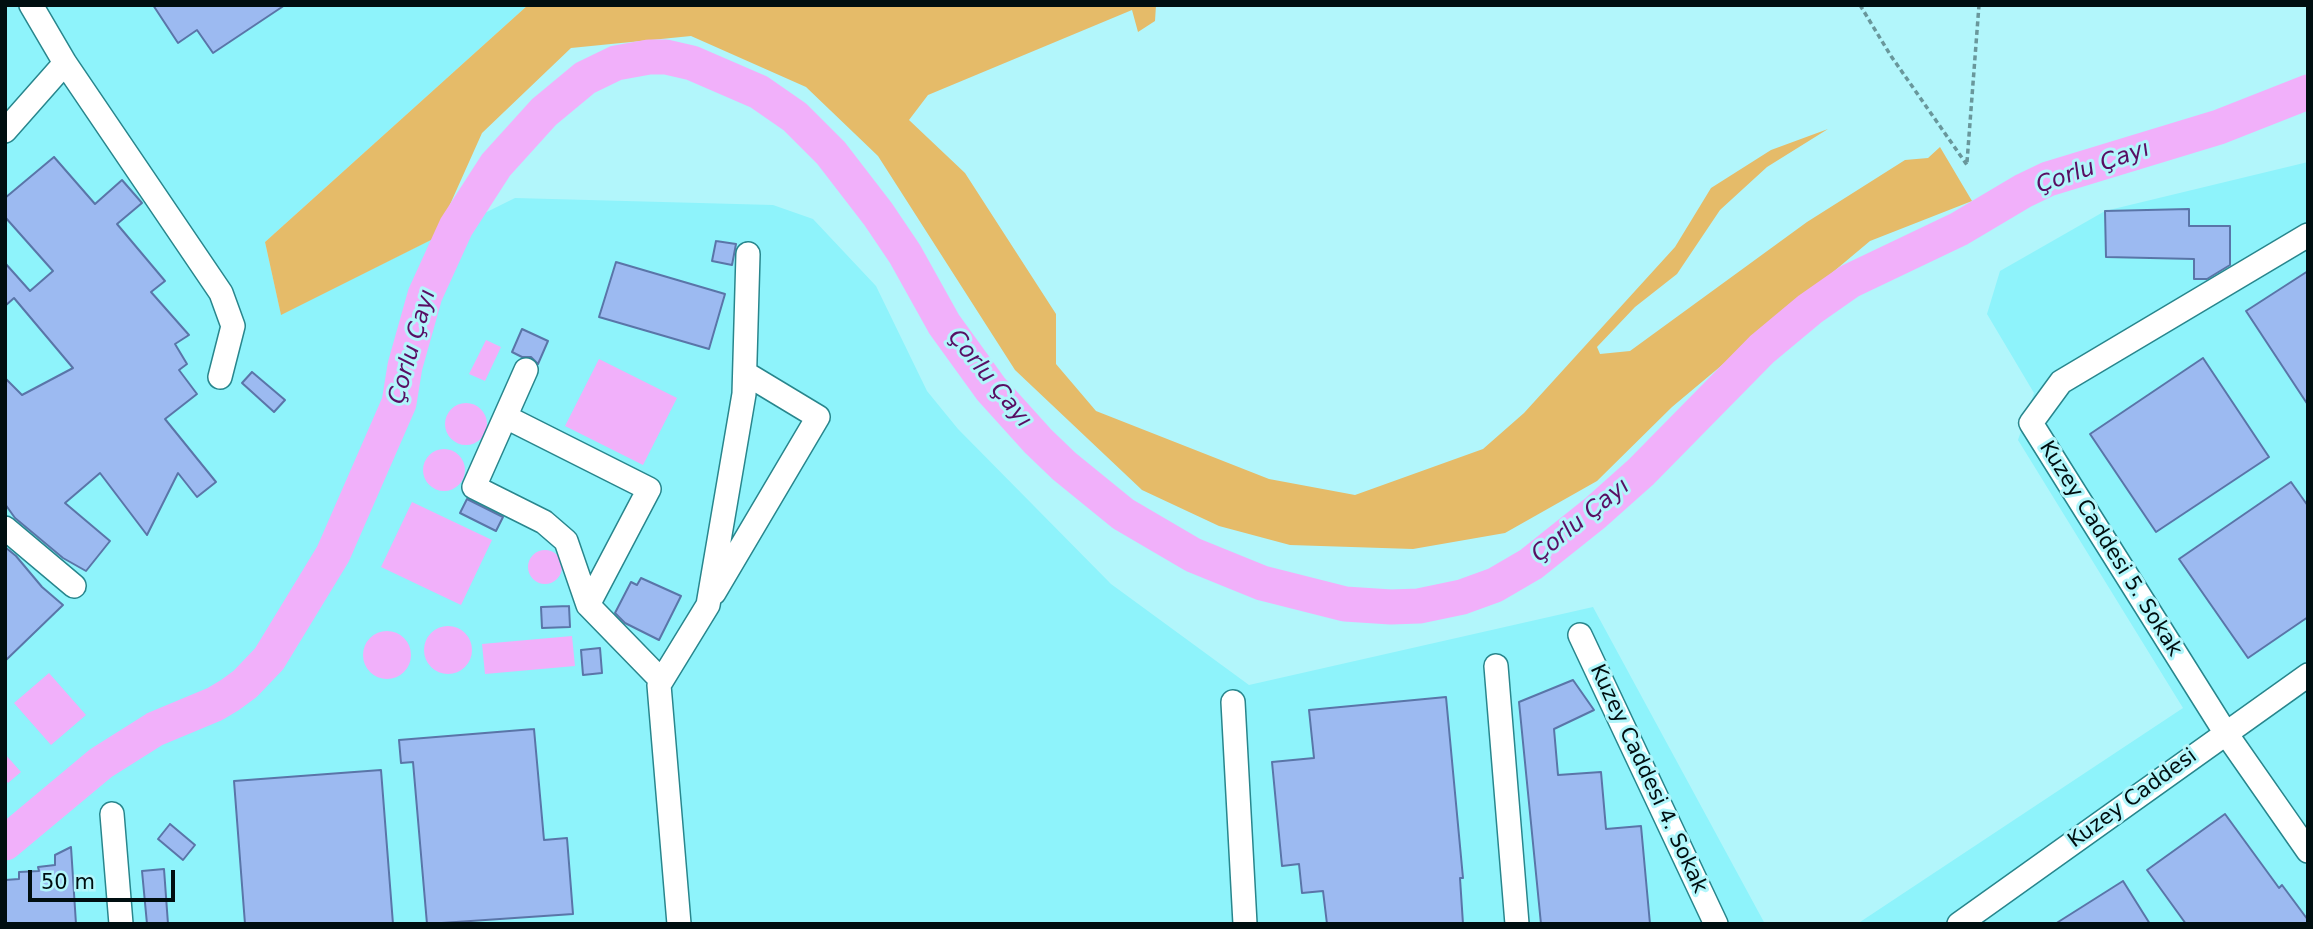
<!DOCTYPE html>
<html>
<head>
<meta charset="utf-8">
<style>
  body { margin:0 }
  #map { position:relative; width:2313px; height:929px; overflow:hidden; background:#b2f6fb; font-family:"DejaVu Sans",sans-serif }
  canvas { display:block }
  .frame { position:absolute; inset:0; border:7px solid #000e10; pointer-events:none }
  .scale { position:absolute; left:28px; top:870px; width:147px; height:32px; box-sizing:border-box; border:4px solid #000e10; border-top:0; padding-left:9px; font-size:21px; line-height:24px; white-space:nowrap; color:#000e10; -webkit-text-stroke:5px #b2f6fb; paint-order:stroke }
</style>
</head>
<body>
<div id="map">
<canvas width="2313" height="929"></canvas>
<div class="frame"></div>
<div class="scale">50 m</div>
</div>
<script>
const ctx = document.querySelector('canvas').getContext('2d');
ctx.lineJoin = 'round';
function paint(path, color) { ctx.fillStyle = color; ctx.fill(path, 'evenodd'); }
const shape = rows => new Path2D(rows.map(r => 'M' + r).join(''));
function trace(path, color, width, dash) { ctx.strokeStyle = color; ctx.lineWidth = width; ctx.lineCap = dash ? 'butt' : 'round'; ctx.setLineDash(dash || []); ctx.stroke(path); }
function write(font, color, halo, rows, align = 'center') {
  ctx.font = font + ' "DejaVu Sans",sans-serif'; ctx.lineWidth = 6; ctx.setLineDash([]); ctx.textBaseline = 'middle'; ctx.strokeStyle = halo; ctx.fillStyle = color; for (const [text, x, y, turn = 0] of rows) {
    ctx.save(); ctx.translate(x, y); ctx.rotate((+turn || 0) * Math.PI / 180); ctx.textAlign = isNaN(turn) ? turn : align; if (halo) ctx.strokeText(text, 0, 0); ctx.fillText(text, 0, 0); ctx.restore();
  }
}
paint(shape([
  [5,5,528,5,265,242,281,314,515,198,773,205,813,219,876,286,927,391,958,429,1111,584,1249,685,1593,607,1765,924,5,924],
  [2308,162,2308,924,1857,924,2183,708,2018,440,2034,393,1987,314,2000,271,2105,211]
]), '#8ef3fb');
paint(shape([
  [528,5,1156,5,1155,21,1138,32,1132,10,928,95,909,120,965,173,1056,314,1056,364,1096,411,1269,479,1355,495,1483,449,1524,413,1675,247,1711,188,1771,150,1828,129,1767,167,1720,210,1677,274,1635,307,1597,347,1600,354,1630,351,1807,222,1905,160,1928,158,1940,147,1972,201,1870,241,1672,407,1597,481,1505,533,1413,549,1290,545,1219,526,1142,490,1015,370,878,156,806,87,691,36,571,48,482,133,435,238,281,315,265,242]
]), '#e5bb69');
paint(shape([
  [486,340,501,347,485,381,469,374],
  [599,359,677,398,643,465,565,426],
  '445 424a21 21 0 1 1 42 0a21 21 0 1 1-42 0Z',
  '423 470a21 21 0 1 1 42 0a21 21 0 1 1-42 0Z',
  [412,502,492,540,461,605,381,567],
  '528 567a17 17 0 1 1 34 0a17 17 0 1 1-34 0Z',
  '424 650a24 24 0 1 1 48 0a24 24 0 1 1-48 0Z',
  '363 655a24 24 0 1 1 48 0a24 24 0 1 1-48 0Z',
  [572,636,575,666,485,674,482,644],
  [49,673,86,715,51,745,14,703],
  [5,754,21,772,8,783,5,779]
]), '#f1b0fa');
trace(shape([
  [5,843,101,763,155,729,215,704,230,695,245,684,269,659,333,554,399,403,405,366,425,295,456,227,496,165,544,112,585,78,616,63,649,57,666,57,692,63,759,92,795,117,831,153,878,214,905,254,944,324,991,389,1038,441,1064,466,1123,514,1193,555,1262,583,1345,604,1391,607,1419,606,1462,597,1495,585,1531,564,1595,513,1641,472,1762,349,1810,309,1850,281,1959,229,2023,191,2048,179,2219,127,2308,92]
]), '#f1b0fa', 35);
const building = shape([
  [153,5,285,5,213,53,197,30,178,43,153,5],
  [54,157,95,204,122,180,142,203,117,224,165,281,151,292,189,335,175,344,187,364,179,370,197,394,165,419,216,482,197,497,178,473,147,535,100,473,65,503,110,541,86,571,63,558,15,518,5,504,5,378,22,395,73,368,14,298,5,306,5,263,30,291,53,271,5,217,5,198,54,157],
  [2189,209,2189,226,2230,226,2230,265,2207,279,2194,279,2194,259,2106,257,2105,211,2189,209],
  [716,241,736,244,732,265,712,261,716,241],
  [616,262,725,294,709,349,599,317,616,262],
  [2308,271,2308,405,2246,311,2308,271],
  [522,329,548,341,538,364,531,357,522,357,512,352,522,329],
  [2203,358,2269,457,2156,532,2090,434,2203,358],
  [252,372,285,400,274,412,242,383,252,372],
  [2291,482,2308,506,2308,617,2248,658,2179,559,2291,482],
  [467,499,503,517,496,531,460,513,467,499],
  [5,547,16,556,42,587,63,605,5,661,5,547],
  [641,578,681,596,659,640,625,623,615,613,631,582,637,585,641,578],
  [569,606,570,627,542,628,541,607,569,606],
  [600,648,602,673,583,675,581,650,600,648],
  [1573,680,1594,710,1554,729,1558,775,1601,772,1606,829,1641,826,1650,924,1541,924,1519,702,1573,680],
  [1446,697,1463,878,1460,878,1463,924,1327,924,1323,891,1302,893,1299,864,1282,866,1272,762,1314,758,1309,710,1446,697],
  [534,729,544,840,567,838,573,914,427,924,413,762,401,763,399,740,534,729],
  [381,770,393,924,245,924,234,781,381,770],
  [2225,814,2279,888,2282,885,2308,920,2308,924,2186,924,2147,870,2225,814],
  [170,824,195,845,183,860,158,839,170,824],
  [71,847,76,924,5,924,5,880,19,879,19,872,39,871,38,867,55,865,55,855,71,847],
  [164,869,168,924,147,924,142,871,164,869],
  [2123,881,2150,924,2055,924,2123,881]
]);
paint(building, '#9cbaf1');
trace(building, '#5a75a8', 2);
const minor = shape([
  [31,5,65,63,221,293,233,326,220,377],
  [5,131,65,63],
  [2308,235,2061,382,2031,423,2225,732,2308,851],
  [526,370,474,487,544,522,566,541,588,605,661,680],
  [506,417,649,489,588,605],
  [5,528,74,586],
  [714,593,818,417,745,373],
  [1580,635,1716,924],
  [1496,666,1517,924],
  [1233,702,1245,924],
  [112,814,121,924],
  [679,924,659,685,708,605,744,394,748,254],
  [1959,924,2308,675]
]);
trace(minor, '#28868d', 26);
trace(shape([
  [1860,5,1891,56,1967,165],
  [1967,162,1979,5]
]), '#69979b', 3.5, [5, 3.5]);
trace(minor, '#fff', 23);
write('21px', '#000e10', '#b2f6fb', [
  ["Kuzey Caddesi 5. Sokak",2110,549,58],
  ["Kuzey Caddesi 4. Sokak",1648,779,65],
  ["Kuzey Caddesi",2133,799,-36]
]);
write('italic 23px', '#590e63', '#b2f6fb', [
  ["Çorlu Çayı",2093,168,-19],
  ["Çorlu Çayı",413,347,-74],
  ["Çorlu Çayı",989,379,51],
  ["Çorlu Çayı",1581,521,-39]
]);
</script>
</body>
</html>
